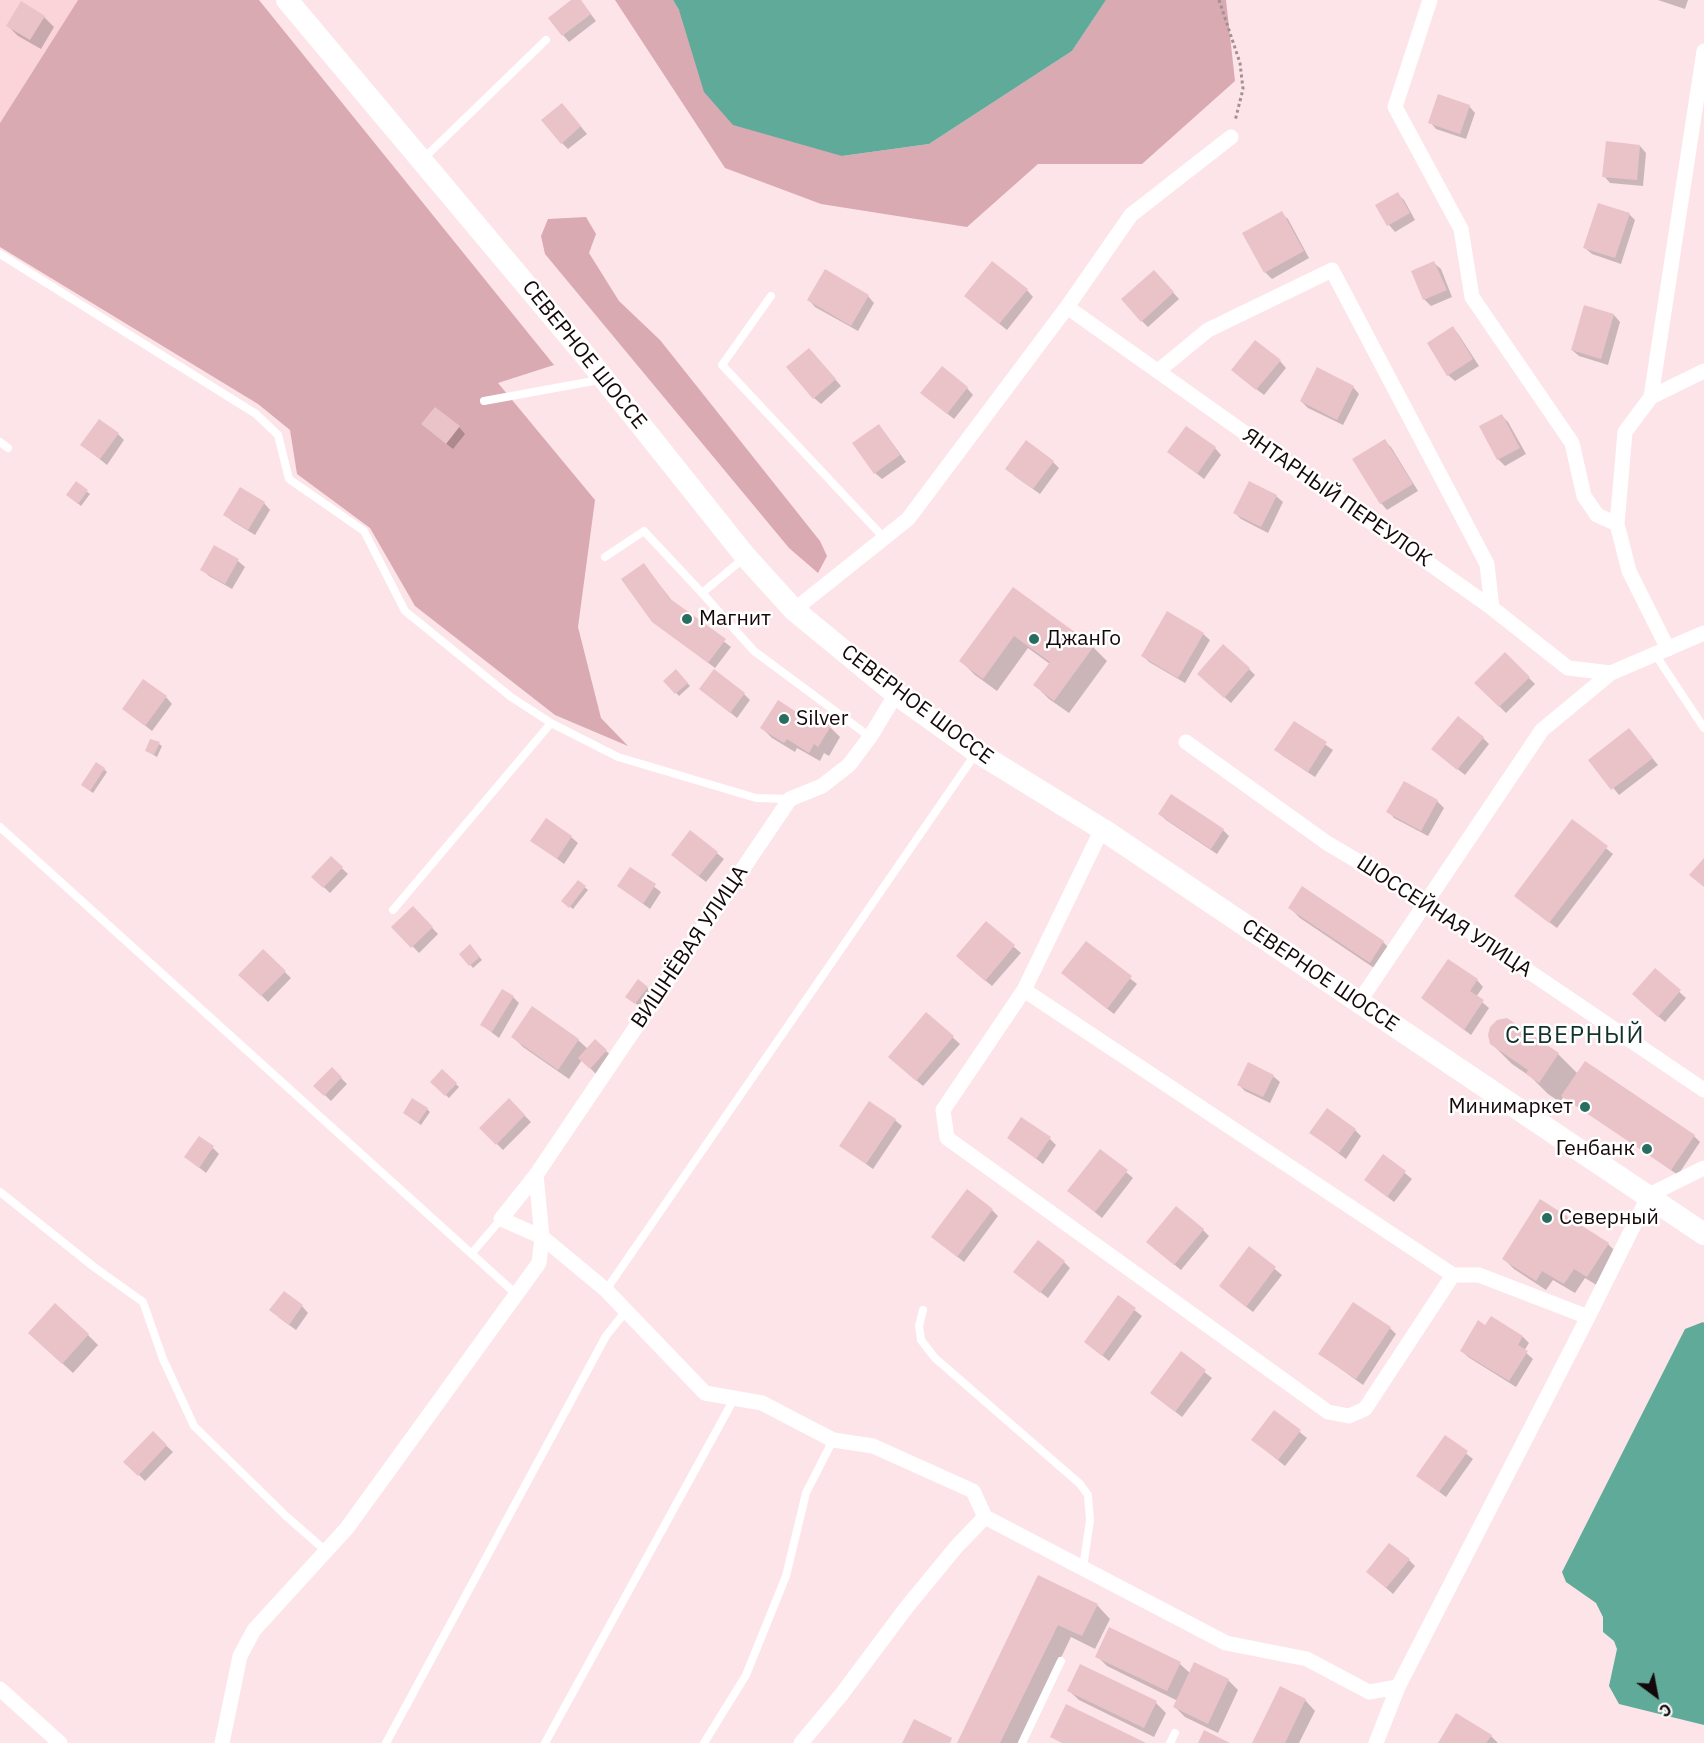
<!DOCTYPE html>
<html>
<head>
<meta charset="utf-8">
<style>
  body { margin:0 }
  #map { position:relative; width:1704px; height:1743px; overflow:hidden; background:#fde4e8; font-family:"IBM Plex Sans",sans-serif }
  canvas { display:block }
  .north { position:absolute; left:1626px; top:1665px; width:60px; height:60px; -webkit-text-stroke:4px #fff; paint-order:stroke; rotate:148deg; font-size:16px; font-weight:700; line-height:24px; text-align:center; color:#15080a }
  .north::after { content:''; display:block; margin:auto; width:21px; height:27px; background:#15080a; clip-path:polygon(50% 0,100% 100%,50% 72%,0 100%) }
</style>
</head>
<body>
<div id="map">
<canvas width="1704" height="1743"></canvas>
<div class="north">С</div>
</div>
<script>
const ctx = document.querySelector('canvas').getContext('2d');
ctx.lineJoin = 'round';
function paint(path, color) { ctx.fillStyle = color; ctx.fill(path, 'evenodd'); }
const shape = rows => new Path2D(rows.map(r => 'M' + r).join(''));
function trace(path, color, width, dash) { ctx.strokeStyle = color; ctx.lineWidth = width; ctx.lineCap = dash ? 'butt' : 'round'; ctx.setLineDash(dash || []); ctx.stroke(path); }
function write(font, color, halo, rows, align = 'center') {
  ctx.font = font + ' "IBM Plex Sans",sans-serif'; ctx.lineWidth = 5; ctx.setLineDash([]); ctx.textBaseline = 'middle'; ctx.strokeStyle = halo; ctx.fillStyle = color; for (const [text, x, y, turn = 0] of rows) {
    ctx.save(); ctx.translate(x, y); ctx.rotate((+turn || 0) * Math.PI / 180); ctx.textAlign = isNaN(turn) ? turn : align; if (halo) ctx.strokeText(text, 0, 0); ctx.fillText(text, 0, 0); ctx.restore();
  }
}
paint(shape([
  [0,0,78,0,0,123]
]), '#fbd4da');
paint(shape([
  [78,0,259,0,554,365,498,383,595,500,578,627,601,718,628,746,555,715,415,606,370,528,297,474,290,430,258,404,0,247,0,123],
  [615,0,673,0,679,10,842,156,929,144,1072,51,1106,0,1226,0,1235,81,1142,164,1038,164,967,227,821,204,725,168],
  [586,217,596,234,589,253,619,301,660,340,820,541,827,556,818,573,789,548,545,254,541,236,548,219]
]), '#d9aab1');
paint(shape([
  [673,0,1106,0,1072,51,929,144,842,156,733,125,704,92,679,10],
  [1703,1322,1704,1323,1704,1725,1619,1704,1609,1686,1617,1649,1614,1641,1603,1632,1603,1617,1596,1603,1566,1582,1562,1572,1685,1329]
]), '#60aa9a');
paint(shape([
  [574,0,580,0,596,21,569,42,563,35],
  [1658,0,1688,0,1685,9],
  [44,17,54,27,41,49,18,36,8,26],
  [1469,106,1475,113,1466,139,1436,129,1430,122],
  [568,111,587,134,568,149,562,143],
  [1640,146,1646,153,1643,186,1610,183,1604,176],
  [1397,194,1404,200,1415,220,1395,232,1389,225,1377,206],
  [1281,213,1288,219,1309,258,1272,279,1265,272,1244,234],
  [1629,214,1635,220,1621,264,1592,254,1585,248],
  [1434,263,1441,269,1452,297,1431,306,1424,299],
  [1160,278,1179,299,1148,327,1142,321],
  [1027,290,1033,297,1007,330,972,302],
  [868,296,874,303,858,331,815,307,809,300],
  [1614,315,1620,322,1608,365,1579,356,1572,350],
  [1453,328,1459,335,1479,366,1455,381,1448,375],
  [815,356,841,386,821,404,814,398],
  [1280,361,1286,368,1264,395,1239,376],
  [1353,387,1359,394,1343,425,1308,408,1301,401],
  [967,388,973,395,954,419,929,399],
  [1501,415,1508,422,1526,454,1505,466,1498,459,1481,426],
  [459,427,465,434,453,449,429,430],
  [885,433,906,462,882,479,875,473],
  [118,434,124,440,107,465,82,445],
  [1384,441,1391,447,1418,491,1387,510,1381,503,1354,460],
  [1215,448,1221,455,1204,479,1169,452],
  [1053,462,1059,468,1040,494,1013,475],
  [77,484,90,494,81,506,71,498],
  [1276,496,1283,502,1268,533,1241,519,1235,513],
  [264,503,270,510,255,535,232,521,225,514],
  [215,547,238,561,245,567,232,589,209,576,202,569],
  [644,565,673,602,731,647,715,668,653,621],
  [1013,589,1093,647,1107,661,1069,713,1049,699,1035,685,1050,664,1028,648,997,691,975,675,961,661],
  [1203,634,1210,640,1185,683,1149,662,1143,656],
  [1505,654,1535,684,1506,713,1476,683],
  [1249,669,1255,675,1231,703,1205,680],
  [676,671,690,686,679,696,665,681],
  [701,689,744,694,750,700,737,718],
  [166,697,172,704,152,731,124,709],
  [805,711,830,727,840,737,829,756,824,753,820,761,797,748,795,752,772,738,762,728,802,717],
  [1294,723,1333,750,1315,777,1283,756,1276,750],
  [1629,730,1658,765,1619,795,1590,760],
  [1483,738,1489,744,1465,775,1440,755],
  [159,744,162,746,157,757,147,751],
  [104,769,107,772,93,793,86,788],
  [1404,783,1437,801,1444,808,1428,836,1394,818,1388,811],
  [1160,814,1223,830,1229,836,1217,854,1166,820],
  [1573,821,1613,854,1557,928,1522,902],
  [691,832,724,859,706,882,679,861],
  [571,837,578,843,564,864,532,840],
  [331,858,348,874,330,893,313,877],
  [631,869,661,892,650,909,619,886],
  [578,882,588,890,573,909,563,901],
  [413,908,438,934,419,953,394,927],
  [1290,908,1383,942,1393,952,1380,972,1300,918],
  [986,923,1021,953,992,986,964,963],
  [1086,943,1137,984,1114,1014,1069,979],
  [473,949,482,960,473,968,461,954],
  [263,951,291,978,268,1002,241,975],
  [1655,970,1686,998,1665,1022,1640,1001],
  [1477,980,1483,987,1476,997,1489,1008,1471,1035,1430,1004],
  [647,988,650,990,639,1006,630,999],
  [513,997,519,1003,499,1038,482,1025],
  [532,1009,578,1040,588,1049,606,1051,613,1057,597,1075,582,1060,569,1079,523,1047,513,1037],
  [927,1014,960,1044,923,1086,896,1063],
  [1491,1043,1558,1054,1578,1074,1694,1136,1700,1142,1678,1175,1564,1096,1560,1102,1548,1094,1531,1077,1512,1064],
  [332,1069,347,1084,331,1101,316,1086],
  [442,1071,459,1087,449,1098,432,1082],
  [1273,1076,1280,1082,1270,1103,1245,1091,1239,1085],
  [509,1100,531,1122,503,1150,481,1128],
  [427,1109,430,1112,421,1125,404,1113],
  [895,1120,902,1126,873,1169,841,1146],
  [1355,1130,1361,1136,1346,1159,1311,1133],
  [1009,1138,1050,1139,1056,1145,1043,1164],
  [213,1148,219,1154,206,1173,186,1157],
  [1101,1151,1133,1178,1102,1218,1076,1197],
  [1384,1156,1412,1179,1394,1202,1366,1180],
  [992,1210,998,1216,964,1262,933,1237],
  [1203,1230,1209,1236,1181,1270,1154,1248],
  [1608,1244,1618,1254,1598,1286,1585,1278,1575,1293,1553,1280,1546,1290,1514,1269,1504,1259],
  [1249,1248,1282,1275,1253,1312,1227,1292],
  [1064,1262,1070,1268,1048,1298,1022,1278],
  [1118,1297,1142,1316,1109,1361,1086,1342],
  [302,1306,308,1313,296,1330,278,1317],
  [1492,1318,1523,1337,1529,1343,1524,1351,1533,1359,1516,1387,1468,1357,1461,1350,1486,1327],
  [1390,1328,1396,1334,1363,1385,1320,1354],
  [88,1335,98,1345,73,1373,40,1343],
  [1181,1354,1212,1378,1182,1417,1152,1393],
  [1275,1412,1307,1438,1285,1466,1253,1440],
  [153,1433,173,1452,145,1481,126,1462],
  [1445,1437,1473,1459,1446,1497,1418,1476],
  [1409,1560,1415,1566,1393,1594,1368,1572],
  [1039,1577,1097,1605,1110,1619,1095,1649,1071,1637,1020,1743,958,1743],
  [1097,1656,1180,1664,1191,1674,1228,1680,1238,1690,1218,1733,1185,1717,1175,1707,1178,1701,1107,1666],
  [1068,1690,1156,1703,1166,1713,1154,1737,1079,1700],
  [1305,1700,1315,1711,1299,1743,1254,1743],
  [1491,1736,1498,1743,1440,1743]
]), '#0003');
paint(shape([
  [571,0,581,0,591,14,562,36,548,18],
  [21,1,45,16,30,40,6,26],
  [1438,94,1470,105,1460,134,1428,123],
  [562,103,581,126,561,144,541,120],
  [1606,141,1640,145,1637,180,1602,177],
  [1398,192,1410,213,1387,226,1375,205],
  [1598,203,1630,213,1615,258,1583,248],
  [1282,211,1304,251,1264,273,1242,233],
  [992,261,1028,289,999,324,964,296],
  [1434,261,1447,290,1423,300,1411,271],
  [825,269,869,295,851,326,807,300],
  [1154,270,1174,292,1141,322,1121,299],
  [1584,305,1614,314,1601,359,1571,350],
  [1453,326,1473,359,1447,376,1427,343],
  [1255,340,1281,360,1256,390,1231,370],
  [809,348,836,379,813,399,786,367],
  [942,366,968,387,947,414,920,393],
  [1317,367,1354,386,1337,420,1300,401],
  [435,407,460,426,446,444,421,424],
  [1502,414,1520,448,1497,460,1479,426],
  [99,419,119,433,100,459,80,445],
  [879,424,900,455,874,474,852,443],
  [1186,426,1216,447,1197,474,1167,452],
  [1385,439,1413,484,1380,504,1352,459],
  [1026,440,1054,461,1033,489,1005,469],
  [76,481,88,490,78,504,66,495],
  [1249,481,1277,495,1261,527,1233,513],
  [240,487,265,502,248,530,223,515],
  [214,545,239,559,225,584,200,570],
  [644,563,669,598,726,639,708,663,652,622,621,579],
  [1013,587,1094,646,1054,701,1033,685,1050,662,1014,636,983,679,959,661],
  [1167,611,1204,633,1178,678,1141,656],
  [1223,644,1250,668,1224,698,1197,674],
  [1505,652,1530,677,1499,707,1474,683],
  [676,669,688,683,675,694,663,681],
  [714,669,745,693,730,713,699,689],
  [143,679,167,696,145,726,122,709],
  [778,700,801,715,804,709,831,726,818,747,814,744,809,753,787,739,784,743,760,728],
  [1458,716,1484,737,1457,770,1431,749],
  [1294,721,1327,742,1308,772,1274,750],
  [1629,728,1653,758,1611,790,1588,760],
  [150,739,160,742,154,755,145,751],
  [96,762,105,768,90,791,81,785],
  [1404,781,1438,800,1421,831,1386,812],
  [1171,794,1224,829,1211,849,1158,814],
  [546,818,572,836,557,859,530,841],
  [1572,819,1608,846,1549,923,1514,896],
  [690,830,718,852,699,876,671,855],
  [331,856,343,867,323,888,311,877],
  [1704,858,1704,887,1689,875],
  [630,867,656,884,643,904,617,886],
  [578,880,586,886,569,908,561,901],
  [1302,886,1384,941,1370,963,1288,908],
  [413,906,433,927,411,948,391,927],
  [986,921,1015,945,985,981,956,956],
  [1086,941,1132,976,1107,1009,1061,973],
  [470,944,480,957,469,966,459,954],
  [263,949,286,971,261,996,238,975],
  [1448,959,1478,979,1470,991,1484,1000,1464,1030,1421,998],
  [1655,968,1681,990,1658,1017,1632,994],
  [638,979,648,987,635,1004,625,997],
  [502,989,514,996,492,1032,480,1025],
  [532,1006,579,1039,558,1070,511,1037],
  [926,1012,954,1036,916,1081,888,1057],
  [1507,1018,1559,1053,1539,1083,1526,1074,1528,1070,1490,1044,1488,1035,1490,1027,1497,1020],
  [595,1039,607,1050,590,1069,578,1058],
  [1585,1061,1695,1135,1671,1170,1561,1096],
  [1248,1062,1274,1075,1263,1097,1237,1085],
  [332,1067,342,1077,324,1096,313,1086],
  [442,1069,457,1083,445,1096,430,1082],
  [412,1098,428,1108,418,1123,403,1113],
  [509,1098,525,1115,496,1145,479,1128],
  [869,1101,896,1119,866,1164,839,1146],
  [1327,1108,1356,1129,1339,1153,1309,1133],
  [1021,1117,1051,1137,1036,1159,1007,1138],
  [199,1136,214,1146,199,1168,184,1157],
  [1100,1149,1128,1170,1095,1212,1067,1191],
  [1383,1154,1406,1171,1387,1197,1364,1180],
  [967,1189,993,1209,957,1257,931,1237],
  [1540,1199,1609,1243,1587,1277,1574,1269,1564,1284,1542,1271,1536,1281,1502,1259],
  [1176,1206,1204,1229,1174,1265,1146,1242],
  [1038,1240,1065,1261,1040,1293,1013,1272],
  [1249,1246,1276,1267,1246,1307,1219,1286],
  [284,1291,303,1305,289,1325,269,1310],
  [1118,1295,1136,1308,1102,1356,1084,1342],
  [1353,1302,1391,1327,1356,1379,1318,1354],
  [55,1303,89,1334,62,1364,28,1333],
  [1491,1316,1523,1336,1518,1345,1528,1351,1509,1381,1460,1351,1478,1320,1485,1325],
  [1181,1351,1206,1370,1175,1412,1150,1393],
  [1274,1410,1301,1430,1278,1460,1251,1440],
  [153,1431,167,1445,138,1476,123,1462],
  [1445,1435,1468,1451,1439,1492,1416,1476],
  [1389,1543,1410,1559,1386,1588,1366,1572],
  [1038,1575,1098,1604,1082,1636,1058,1625,1000,1743,957,1743],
  [1109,1627,1181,1662,1167,1691,1095,1657],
  [1194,1662,1229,1679,1208,1724,1173,1707],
  [1080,1664,1157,1701,1144,1728,1067,1691],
  [1280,1686,1306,1699,1285,1743,1252,1743],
  [1066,1704,1146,1743,1062,1743,1050,1737],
  [1456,1713,1492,1735,1486,1743,1438,1743],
  [914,1719,952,1738,950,1743,902,1743],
  [1204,1730,1230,1743,1198,1743]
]), '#eac3c8');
trace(shape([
  [1219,0,1240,63,1243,89,1235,121]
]), '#a49093', 3, [3, 3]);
trace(shape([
  [422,160,546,40],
  [0,254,256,414,278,435,289,479,364,531,405,611,511,697,551,723,618,757,756,798,790,799],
  [771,296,722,365,885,539],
  [484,401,599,380],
  [0,442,8,448],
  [605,557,644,531,702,593,744,558],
  [702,593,754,651,870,737],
  [1655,654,1704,728],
  [0,827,516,1294],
  [393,910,551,723],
  [0,1192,94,1267,143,1302,163,1359,194,1426,286,1516,327,1552],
  [472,1253,501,1219],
  [606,1290,976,753],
  [923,1310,919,1326,921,1340,935,1358,1080,1484,1088,1495,1090,1520,1083,1568],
  [386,1743,606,1336,626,1311],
  [545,1743,734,1399],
  [704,1743,746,1675,786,1576,806,1493,833,1440],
  [1022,1743,1061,1661],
  [1170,1743,1175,1733]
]), '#fff', 8);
trace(shape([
  [1430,0,1395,107,1461,229,1472,297,1572,443,1584,496,1597,515,1617,524],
  [1067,307,1492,608,1568,668,1611,673],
  [1158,371,1208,330,1332,270,1487,564,1492,608],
  [1651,397,1704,371],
  [794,610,908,519,1067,307,1131,215,1231,137],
  [1668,649,1629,571,1617,524,1625,432,1651,397,1704,51],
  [896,694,870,737,849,765,822,786,790,799,536,1175,501,1219,542,1237,606,1290,705,1393,762,1403,833,1440,873,1446,973,1491,985,1517,1226,1643,1307,1659,1369,1692,1398,1687],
  [1186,742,1327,843,1425,901,1704,1090],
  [1102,829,1024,990,1453,1275,1479,1275,1588,1317],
  [1024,990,943,1110,947,1138,1328,1412,1349,1416,1365,1409,1453,1275],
  [1359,1002,1542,730,1611,673,1704,633],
  [0,1689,60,1743],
  [222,1743,240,1656,254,1630,347,1528,539,1263,542,1237,536,1175],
  [801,1743,841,1695,906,1608,957,1546,985,1517],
  [1376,1743,1398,1687,1588,1317,1649,1195,1704,1168]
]), '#fff', 15);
trace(shape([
  [287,0,585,355,746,557,794,610,896,694,977,752,1102,829,1704,1234]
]), '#fff', 22);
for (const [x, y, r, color] of [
  [687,619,6,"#286d5f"],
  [1034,639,6,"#286d5f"],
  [784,719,6,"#286d5f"],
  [1585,1107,6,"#286d5f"],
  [1647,1149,6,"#286d5f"],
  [1547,1218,6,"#286d5f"]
]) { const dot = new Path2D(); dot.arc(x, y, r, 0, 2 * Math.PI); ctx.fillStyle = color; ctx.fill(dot); trace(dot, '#fff', 2); }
write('21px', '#15080a', '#fff', [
  ["СЕВЕРНОЕ ШОССЕ",584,355,51],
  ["ЯНТАРНЫЙ ПЕРЕУЛОК",1337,498,35],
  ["СЕВЕРНОЕ ШОССЕ",917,705,37],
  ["ШОССЕЙНАЯ УЛИЦА",1444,917,33],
  ["ВИШНЁВАЯ УЛИЦА",690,947,-56],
  ["СЕВЕРНОЕ ШОССЕ",1320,976,34]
]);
write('21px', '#15080a', '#fff', [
  ["Магнит",699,619],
  ["ДжанГо",1046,639],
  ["Silver",796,719],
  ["Минимаркет",1573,1107,"right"],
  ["Генбанк",1635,1149,"right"],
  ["Северный",1559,1218]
], 'left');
ctx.letterSpacing = '1.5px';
write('24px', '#11312b', '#fff', [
  ["СЕВЕРНЫЙ",1575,1036]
]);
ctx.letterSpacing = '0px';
</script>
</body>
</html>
